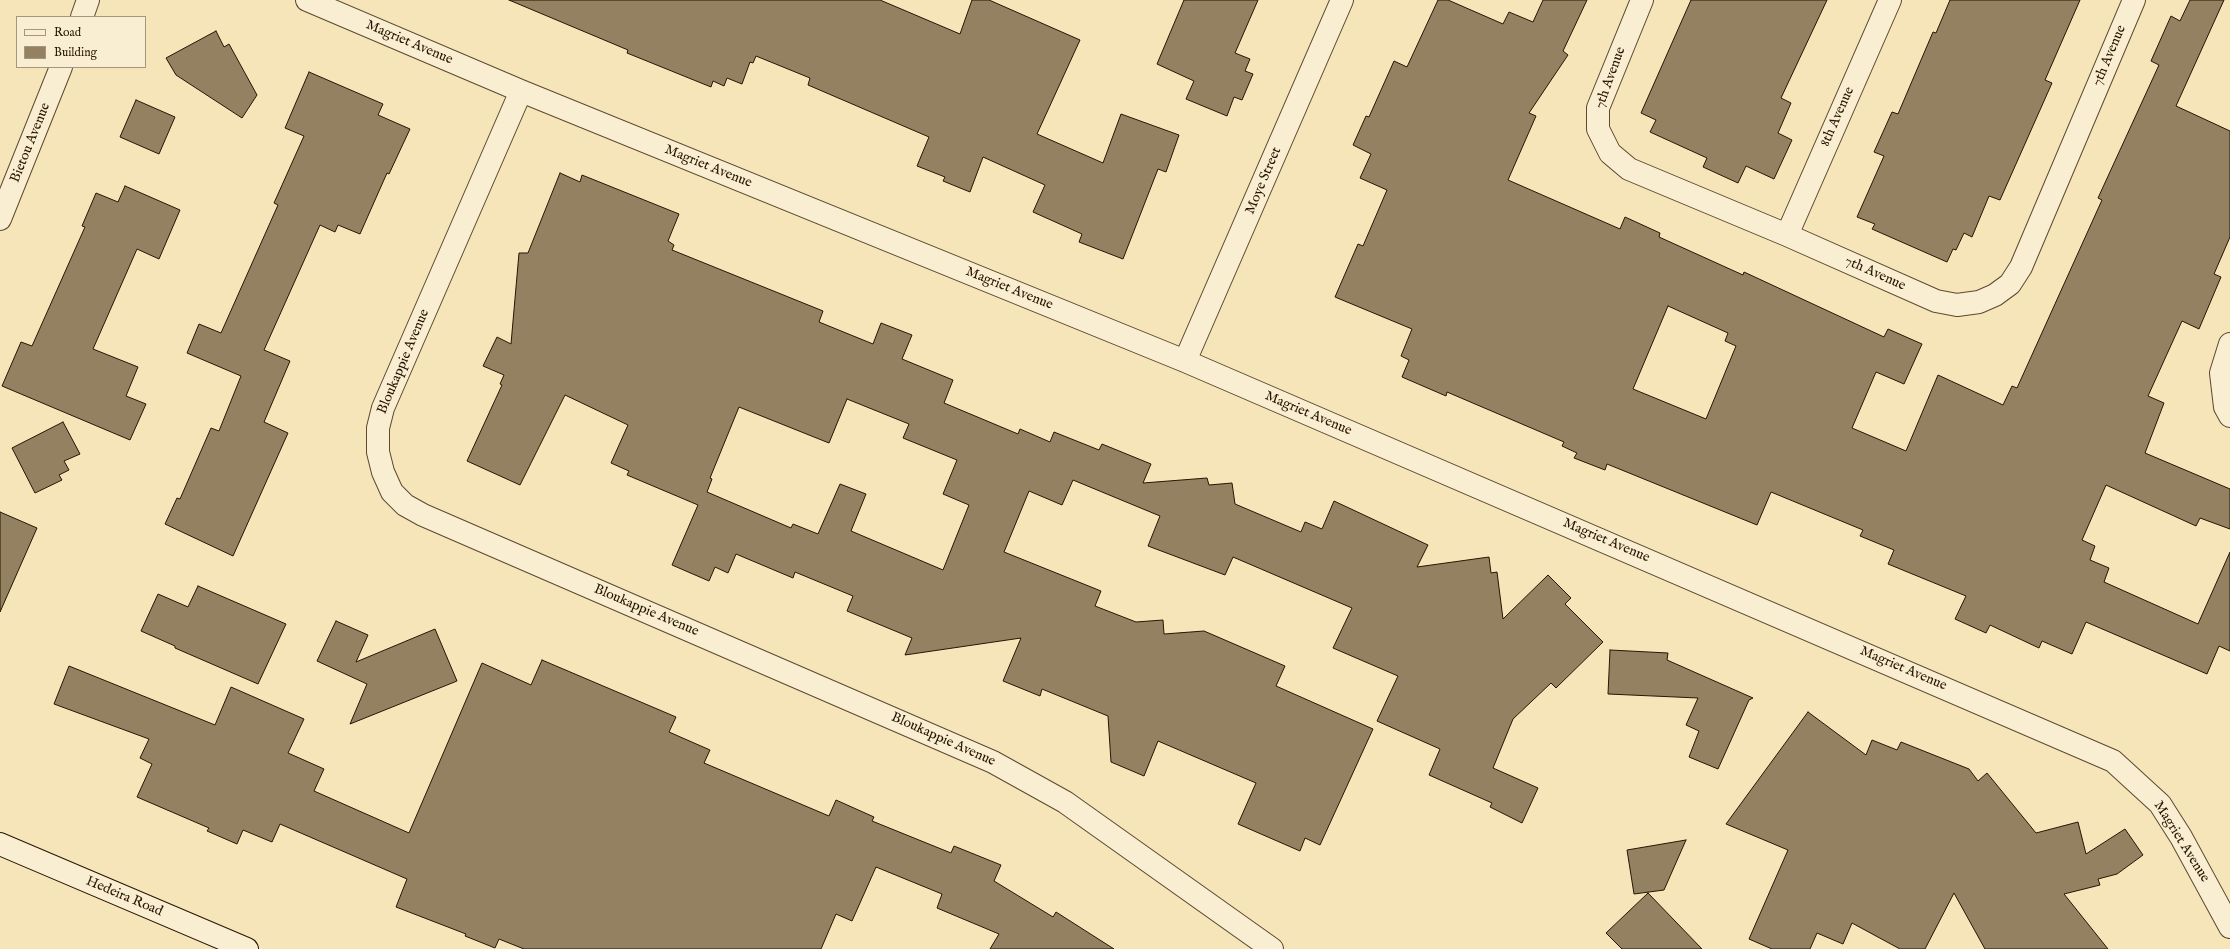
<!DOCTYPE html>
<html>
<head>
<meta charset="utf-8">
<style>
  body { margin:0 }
  #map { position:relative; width:2230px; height:949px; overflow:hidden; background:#f6e5b8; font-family:"IM FELL English",serif }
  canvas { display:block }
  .legend { position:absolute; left:16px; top:16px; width:130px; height:52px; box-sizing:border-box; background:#f9eed1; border:1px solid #a5977f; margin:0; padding:5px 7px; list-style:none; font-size:12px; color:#271503 }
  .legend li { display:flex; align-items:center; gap:8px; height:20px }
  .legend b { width:20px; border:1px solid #a5977f }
</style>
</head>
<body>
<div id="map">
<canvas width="2230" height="949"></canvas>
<ul class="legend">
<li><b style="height:5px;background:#f9eed1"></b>Road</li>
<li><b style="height:11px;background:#938161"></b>Building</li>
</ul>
</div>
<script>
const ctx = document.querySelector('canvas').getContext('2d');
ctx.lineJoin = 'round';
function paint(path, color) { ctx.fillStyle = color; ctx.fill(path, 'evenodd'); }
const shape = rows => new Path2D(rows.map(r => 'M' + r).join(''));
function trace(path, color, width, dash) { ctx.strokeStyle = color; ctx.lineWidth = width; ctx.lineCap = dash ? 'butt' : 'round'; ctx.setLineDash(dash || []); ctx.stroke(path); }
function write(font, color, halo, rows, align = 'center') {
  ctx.font = font + ' "IM FELL English",serif'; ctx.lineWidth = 3; ctx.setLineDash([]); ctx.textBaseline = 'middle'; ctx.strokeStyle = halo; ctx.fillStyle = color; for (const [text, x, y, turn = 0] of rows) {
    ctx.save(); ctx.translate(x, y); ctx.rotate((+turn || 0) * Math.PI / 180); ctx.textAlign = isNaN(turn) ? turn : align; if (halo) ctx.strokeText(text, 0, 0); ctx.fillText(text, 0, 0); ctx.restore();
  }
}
const building = shape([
  [509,0,880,0,960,34,972,0,989,0,1080,40,1037,134,1103,163,1121,114,1179,135,1166,172,1158,169,1123,259,1079,242,1082,234,1033,212,1045,185,983,157,970,192,943,181,945,177,917,166,929,137,808,85,810,78,756,56,753,63,750,62,742,84,727,78,724,86,713,81,711,87,627,53,628,50,509,0],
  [1184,0,1258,0,1235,53,1250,59,1245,71,1253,74,1242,100,1234,97,1227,116,1186,99,1194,81,1157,64,1184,0],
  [1438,0,1448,0,1503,24,1509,12,1533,22,1543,0,1587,0,1563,51,1568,55,1529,113,1536,116,1508,180,1620,229,1625,217,1660,233,1659,237,1743,275,1744,272,1884,337,1888,329,1922,344,1904,384,1876,372,1852,428,1906,451,1938,375,2003,405,2012,386,2017,388,2102,200,2098,198,2159,65,2151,61,2171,16,2180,21,2190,0,2224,0,2176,106,2230,131,2230,237,2214,274,2221,277,2199,329,2182,321,2148,396,2164,403,2145,453,2230,489,2230,529,2200,518,2196,526,2106,485,2082,540,2095,546,2090,560,2109,568,2104,582,2198,624,2230,552,2230,651,2219,646,2207,674,2086,622,2072,654,2042,641,2039,648,1990,625,1986,633,1955,619,1966,596,1888,564,1894,550,1860,536,1863,530,1771,492,1757,525,1607,464,1605,470,1574,458,1577,453,1562,446,1564,442,1447,392,1446,396,1402,377,1409,360,1401,356,1412,329,1335,297,1358,244,1363,246,1387,190,1360,178,1371,154,1353,145,1366,116,1369,117,1394,61,1407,67,1438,0],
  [1668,306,1728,333,1725,341,1736,346,1706,419,1633,389,1668,306],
  [1691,0,1827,0,1781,98,1791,103,1778,133,1792,140,1774,179,1746,166,1738,183,1703,167,1707,158,1650,132,1656,120,1641,113,1691,0],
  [1950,0,2080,0,2045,80,2052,83,2000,200,1989,196,1972,237,1964,233,1956,250,1953,249,1947,262,1872,229,1875,224,1857,217,1884,156,1874,152,1892,112,1898,114,1933,32,1936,33,1950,0],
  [216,31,224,47,229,44,257,95,242,118,176,75,166,58,216,31],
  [309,72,383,104,378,115,410,129,389,174,387,173,360,234,338,225,335,232,320,225,264,350,290,361,264,422,288,433,233,556,165,524,177,498,180,499,211,428,219,431,241,376,187,353,199,324,221,333,278,205,274,203,304,136,285,128,309,72],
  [136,100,175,117,159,154,120,137,136,100],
  [560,173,580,182,582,175,679,214,668,241,674,245,672,250,823,311,819,322,873,344,881,323,912,335,902,359,953,380,944,403,1018,434,1020,429,1050,442,1054,432,1099,450,1102,444,1151,464,1143,483,1207,478,1209,485,1232,483,1235,504,1301,532,1305,522,1322,529,1334,501,1428,545,1417,567,1489,557,1491,573,1497,572,1503,619,1548,575,1571,598,1565,604,1603,642,1556,688,1551,683,1513,719,1493,768,1538,788,1522,823,1490,807,1492,803,1429,775,1440,749,1377,721,1398,676,1333,648,1352,608,1233,557,1225,575,1148,546,1160,516,1073,480,1062,505,1029,491,1004,552,1101,591,1095,606,1136,622,1163,620,1164,634,1204,631,1285,666,1276,686,1373,729,1320,845,1305,838,1300,851,1238,824,1256,783,1158,741,1144,776,1111,762,1108,716,1042,689,1040,696,1003,681,1021,638,905,655,912,638,847,611,853,596,795,572,793,578,736,554,728,573,715,567,709,581,672,565,698,505,627,475,629,471,611,463,628,425,565,395,520,485,467,461,502,385,500,384,504,375,483,366,497,337,511,344,519,253,528,253,560,173],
  [847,399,909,424,903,438,957,460,943,494,969,505,943,570,851,531,866,494,840,484,818,534,793,524,791,528,707,492,712,479,710,478,739,407,829,443,847,399],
  [125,186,180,210,159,259,137,249,93,349,138,367,126,396,146,404,130,440,2,386,21,342,32,346,85,227,82,226,96,193,118,202,125,186],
  [63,422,80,454,64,461,69,470,59,475,62,480,35,493,12,448,63,422],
  [0,512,37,528,0,612,0,512],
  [198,586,286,624,258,684,175,648,175,646,141,631,158,594,188,607,198,586],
  [336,621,368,635,356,662,435,629,457,681,350,724,367,684,317,661,336,621],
  [1610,650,1668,653,1667,660,1753,698,1749,700,1718,769,1689,757,1699,731,1686,725,1698,698,1608,694,1610,650],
  [542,660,676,717,669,732,710,750,704,763,829,816,836,800,874,817,872,821,951,853,954,846,1001,865,994,881,1053,917,1056,912,1114,949,990,949,999,934,937,908,942,894,876,867,852,921,836,914,821,949,524,949,499,939,495,948,465,936,466,934,396,907,407,879,280,824,272,842,243,830,237,844,207,831,209,828,137,797,152,764,140,758,149,739,54,704,69,666,215,725,231,687,304,719,288,753,324,769,314,791,409,833,482,663,531,685,542,660],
  [1808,712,1866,755,1872,740,1897,750,1901,742,1969,769,1978,781,1987,773,2036,833,2078,822,2086,854,2125,829,2143,855,2117,874,2098,879,2100,885,2064,894,2108,949,1985,949,1954,893,1925,949,1900,949,1852,923,1843,944,1817,933,1810,949,1772,949,1749,939,1788,850,1726,824,1808,712],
  [1686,840,1664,890,1634,894,1627,850,1686,840],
  [1648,893,1702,949,1622,949,1606,933,1648,893]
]);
paint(building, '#938161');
trace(building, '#271503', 1);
const street = shape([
  [307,0,521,91,1185,361,2113,761,2160,804,2181,837,2230,927],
  [1642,0,1598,108,1598,129,1610,153,1629,169,1787,235,1936,301,1957,305,1979,302,1995,295,2010,284,2021,267,2134,0],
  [82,17,88,0],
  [521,91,383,408,378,428,378,452,383,472,392,492,405,505,423,515,993,762,1065,802,1272,949],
  [0,219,61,67],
  [1787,235,1890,0],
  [2230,344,2221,373,2225,407,2230,416],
  [1185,361,1342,0]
]);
const secondary = shape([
  [0,844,247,949]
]);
trace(street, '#5b4930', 24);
trace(secondary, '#271503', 24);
trace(street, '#f9eed1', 22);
trace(secondary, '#f9eed1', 22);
write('14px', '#271503', '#f9eed1', [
  ["Magriet Avenue",409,43,23],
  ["7th Avenue",2110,56,-67],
  ["7th Avenue",1611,78,-70],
  ["8th Avenue",1838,117,-66],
  ["Bietou Avenue",31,143,-68],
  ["Magriet Avenue",708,167,22],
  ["Moye Street",1264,181,-67],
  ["7th Avenue",1875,274,24],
  ["Magriet Avenue",1009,289,22],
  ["Bloukappie Avenue",404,362,-67],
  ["Magriet Avenue",1308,414,23],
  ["Magriet Avenue",1606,541,23],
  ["Bloukappie Avenue",646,611,23],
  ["Magriet Avenue",1903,669,23],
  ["Bloukappie Avenue",943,740,24],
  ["Magriet Avenue",2181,842,58],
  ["Hedeira Road",124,897,23]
]);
</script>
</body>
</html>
